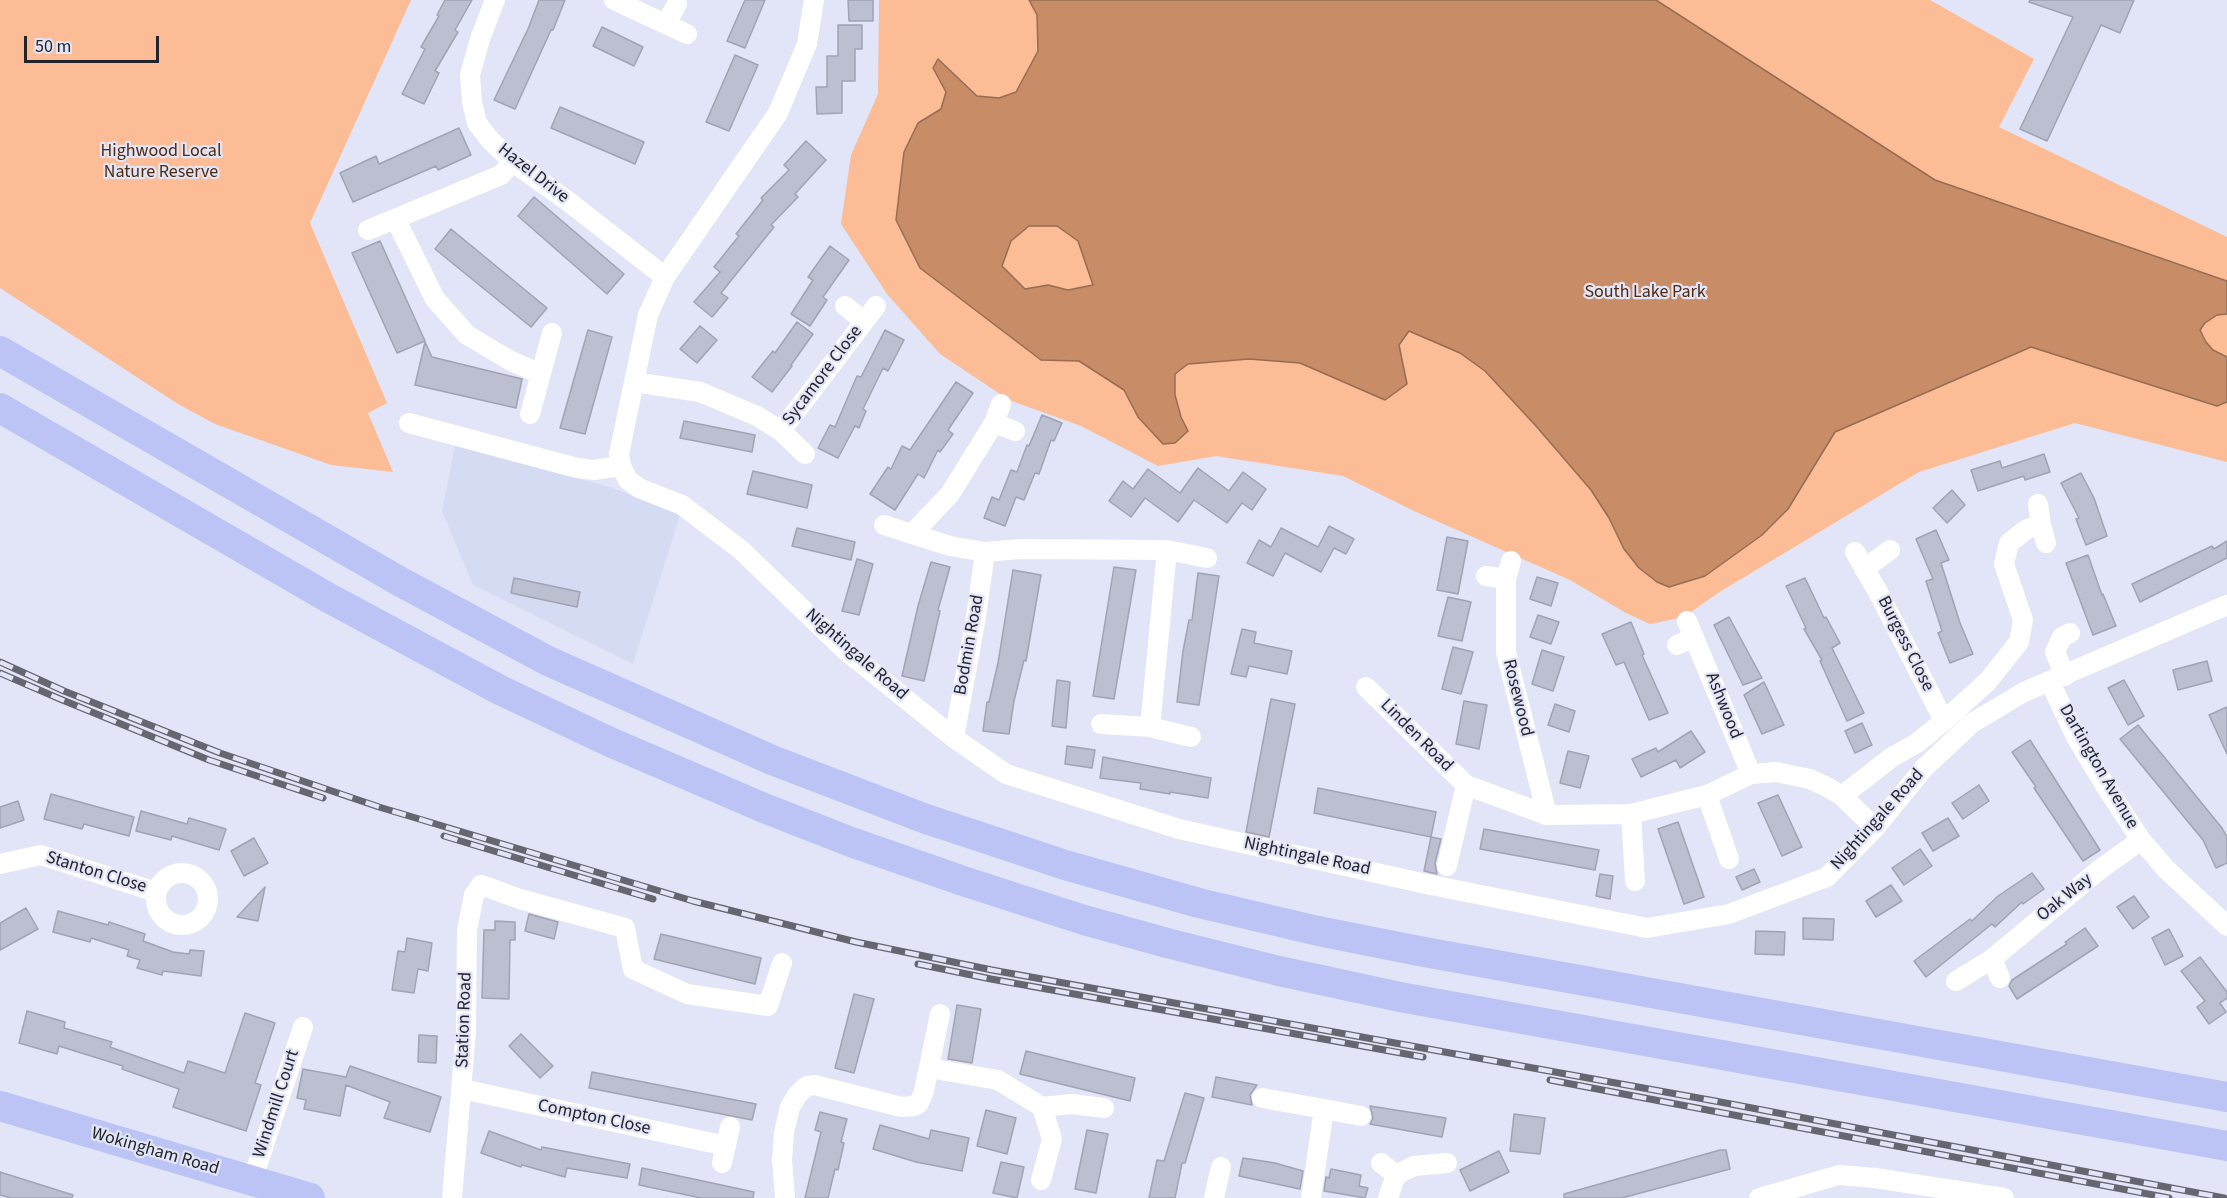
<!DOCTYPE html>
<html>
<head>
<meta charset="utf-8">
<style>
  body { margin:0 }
  #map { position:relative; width:2227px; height:1198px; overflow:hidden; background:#e1e5f7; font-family:"Source Sans 3",sans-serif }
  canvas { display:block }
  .scale { position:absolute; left:24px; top:36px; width:135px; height:27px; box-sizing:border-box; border:3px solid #23242a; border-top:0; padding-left:8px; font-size:18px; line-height:21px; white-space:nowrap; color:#23242a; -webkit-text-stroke:4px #e1e5f7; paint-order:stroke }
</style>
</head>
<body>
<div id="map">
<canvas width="2227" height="1198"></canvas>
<div class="scale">50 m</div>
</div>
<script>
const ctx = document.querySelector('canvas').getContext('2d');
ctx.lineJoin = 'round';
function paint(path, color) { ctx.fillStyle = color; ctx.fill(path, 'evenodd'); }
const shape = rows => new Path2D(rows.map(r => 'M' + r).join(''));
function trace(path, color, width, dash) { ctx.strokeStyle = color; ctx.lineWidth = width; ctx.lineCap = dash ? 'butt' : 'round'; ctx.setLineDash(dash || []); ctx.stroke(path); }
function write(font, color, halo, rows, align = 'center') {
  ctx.font = font + ' "Source Sans 3",sans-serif'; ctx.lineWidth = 4.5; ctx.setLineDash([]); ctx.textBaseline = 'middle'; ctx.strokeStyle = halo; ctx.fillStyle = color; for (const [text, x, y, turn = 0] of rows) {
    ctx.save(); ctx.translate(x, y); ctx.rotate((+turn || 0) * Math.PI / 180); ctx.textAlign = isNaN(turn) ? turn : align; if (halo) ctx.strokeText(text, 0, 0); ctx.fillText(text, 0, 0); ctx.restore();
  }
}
paint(shape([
  [455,446,613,488,680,515,633,664,473,585,442,511]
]), '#d6dbf4');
paint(shape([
  [0,0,411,0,310,223,387,403,368,413,393,472,331,465,215,424,178,404,0,288],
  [879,0,1930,0,2034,59,1999,127,2227,237,2227,462,2075,423,1919,472,1718,593,1684,617,1650,624,1626,613,1570,580,1414,511,1343,476,1216,456,1158,466,1081,426,1009,400,940,354,887,294,841,224,851,155,878,94]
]), '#fbbc96');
const water = shape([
  [1029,0,1656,0,1935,180,2227,281,2227,314,2217,315,2205,323,2200,330,2206,342,2213,350,2227,357,2227,402,2217,406,2031,347,1835,432,1788,509,1762,535,1705,576,1669,587,1657,582,1639,568,1624,549,1609,518,1591,490,1536,426,1485,371,1460,353,1409,331,1399,345,1407,384,1385,400,1300,363,1249,359,1188,364,1175,374,1175,395,1181,417,1188,431,1175,443,1163,444,1138,417,1124,390,1079,361,1041,360,920,268,896,220,904,152,918,123,941,109,946,92,933,68,938,59,977,96,999,98,1016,92,1038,51,1037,15,1029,0],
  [1029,226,1057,226,1078,241,1093,285,1068,290,1048,285,1025,289,1002,266,1011,241,1029,226]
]);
paint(water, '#c88c66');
trace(water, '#966d54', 1.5);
const building = shape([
  [445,0,472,0,455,30,458,32,435,71,439,73,424,104,402,94,425,49,421,47,439,16,437,15,445,0],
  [539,0,565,0,553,30,551,30,515,109,494,100,528,29,539,0],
  [745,0,765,0,745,48,727,41,745,0],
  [848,0,873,0,873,21,849,21,848,0],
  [2030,0,2134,0,2120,33,2101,25,2047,141,2020,129,2073,17,2029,2,2030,0],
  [838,25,862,25,862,49,855,49,855,81,842,81,842,113,817,114,816,87,827,87,827,56,838,56,838,25],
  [602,27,643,47,634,66,593,46,602,27],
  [735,55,758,65,729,131,706,122,735,55],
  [560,107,644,142,635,164,551,128,560,107],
  [459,128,471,155,438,170,436,166,353,202,340,173,376,156,379,164,459,128],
  [806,141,826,160,795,194,798,197,771,225,774,227,721,293,728,298,712,317,694,302,720,272,714,267,739,236,736,234,763,200,761,198,789,170,784,165,806,141],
  [534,197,624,274,607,294,518,216,534,197],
  [451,229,547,308,531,327,435,249,451,229],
  [380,241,425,341,397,353,352,253,380,241],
  [830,246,849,260,823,297,827,300,810,326,791,314,813,280,808,277,830,246],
  [797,322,813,334,791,365,792,366,772,392,752,377,773,351,775,353,797,322],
  [700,326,717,340,697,363,680,349,700,326],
  [588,330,612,337,585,434,560,428,588,330],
  [885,330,904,340,888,371,883,368,863,409,866,411,859,428,855,426,838,458,818,448,830,425,835,427,857,376,861,377,885,330],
  [425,342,432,357,522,379,516,408,415,385,425,342],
  [956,382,973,393,948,430,953,434,940,452,938,450,924,478,918,474,895,510,870,494,888,467,891,469,902,446,910,450,956,382],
  [1042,415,1062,423,1054,441,1051,440,1039,474,1035,473,1024,500,1016,497,1005,526,984,518,992,497,999,500,1011,470,1017,472,1027,445,1029,446,1042,415],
  [684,421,755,435,752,452,680,438,684,421],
  [2044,454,2050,472,2025,480,2024,476,1978,491,1971,470,2000,461,2002,468,2044,454],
  [1198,468,1229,491,1243,472,1266,489,1252,510,1242,503,1227,523,1194,500,1178,522,1145,498,1131,517,1109,501,1123,481,1133,489,1148,469,1180,493,1198,468],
  [753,471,812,485,807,508,747,494,753,471],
  [2081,473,2094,498,2107,536,2086,545,2076,519,2079,518,2061,483,2081,473],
  [1952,490,1965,505,1947,523,1933,508,1952,490],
  [1329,526,1354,539,1346,554,1334,548,1321,572,1285,553,1273,576,1247,563,1259,540,1271,547,1281,528,1318,547,1329,526],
  [797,528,855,542,851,560,792,546,797,528],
  [1936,530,1949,560,1941,563,1960,623,1973,654,1950,663,1938,633,1942,631,1926,581,1933,579,1916,539,1936,530],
  [1447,537,1468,541,1458,594,1437,590,1447,537],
  [2227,541,2227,558,2140,602,2132,584,2212,546,2214,549,2227,541],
  [2088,555,2102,595,2103,594,2116,626,2093,635,2066,563,2088,555],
  [857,559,873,564,859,615,842,611,857,559],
  [931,562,950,567,938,610,940,611,924,681,902,676,918,606,931,562],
  [1114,567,1136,570,1114,699,1093,696,1114,567],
  [1013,570,1041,575,1026,661,1024,660,1014,701,1009,734,983,731,987,702,989,702,998,663,1013,570],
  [1198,573,1219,576,1199,705,1177,702,1183,651,1189,620,1192,620,1198,573],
  [1537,577,1558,583,1551,606,1530,599,1537,577],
  [514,578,580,592,577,607,511,593,514,578],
  [1805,578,1824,618,1826,617,1840,643,1832,648,1864,713,1847,721,1820,661,1822,660,1804,629,1806,628,1786,586,1805,578],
  [1448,597,1471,602,1462,641,1438,636,1448,597],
  [1538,615,1559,622,1551,644,1530,637,1538,615],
  [1729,617,1762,678,1743,685,1714,625,1729,617],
  [1631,622,1644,654,1642,655,1668,713,1649,720,1624,662,1616,665,1602,634,1631,622],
  [1242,629,1256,632,1254,643,1292,651,1287,674,1249,666,1246,677,1231,674,1242,629],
  [1453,647,1473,652,1461,694,1442,689,1453,647],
  [1542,650,1564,657,1553,691,1532,684,1542,650],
  [2207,661,2212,681,2178,690,2173,670,2207,661],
  [1057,680,1070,682,1066,728,1052,726,1057,680],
  [2124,680,2144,716,2128,725,2108,688,2124,680],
  [1764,682,1784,725,1762,734,1744,695,1764,682],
  [1271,699,1295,704,1269,837,1246,832,1271,699],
  [1464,701,1487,705,1479,749,1456,744,1464,701],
  [1555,704,1575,711,1569,732,1548,725,1555,704],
  [2227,707,2227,754,2209,715,2227,707],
  [1862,723,1872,745,1855,753,1845,731,1862,723],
  [2138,725,2222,828,2227,837,2227,863,2216,868,2203,840,2120,739,2138,725],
  [1691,731,1705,752,1680,768,1676,760,1641,777,1632,759,1656,748,1658,752,1691,731],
  [2030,740,2100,850,2083,861,2034,788,2036,787,2012,752,2030,740],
  [1067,746,1095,750,1092,768,1065,764,1067,746],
  [1568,751,1589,756,1580,788,1560,783,1568,751],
  [1103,757,1211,778,1208,798,1170,792,1170,794,1140,789,1141,783,1100,778,1103,757],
  [1979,785,1989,801,1963,819,1952,803,1979,785],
  [1318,788,1436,812,1431,837,1314,813,1318,788],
  [51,794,134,817,129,836,84,824,82,829,44,819,51,794],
  [1778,795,1802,847,1782,856,1758,803,1778,795],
  [18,801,24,820,0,828,0,807,18,801],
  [141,811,187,824,189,818,226,829,219,850,172,836,171,840,136,831,141,811],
  [1948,818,1959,836,1933,851,1922,833,1948,818],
  [1678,822,1704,897,1684,904,1658,829,1678,822],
  [1484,829,1599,850,1595,870,1480,849,1484,829],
  [1431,837,1441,839,1435,863,1437,874,1424,871,1431,837],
  [254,838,268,863,244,876,231,851,254,838],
  [1920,849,1932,866,1904,885,1892,868,1920,849],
  [1754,869,1760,882,1742,890,1736,877,1754,869],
  [2032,873,2044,889,2023,904,2022,902,1995,927,1992,924,1926,977,1914,961,1970,919,1972,921,1998,896,2032,873],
  [1600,874,1613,876,1610,899,1596,896,1600,874],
  [1891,885,1902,901,1876,917,1866,901,1891,885],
  [265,887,258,921,237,917,265,887],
  [2134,896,2149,917,2133,929,2117,907,2134,896],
  [26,908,38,929,0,950,0,923,26,908],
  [58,911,108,925,109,922,145,934,143,941,173,952,189,954,190,950,204,951,201,976,163,971,162,975,137,968,140,960,127,956,129,950,91,938,90,942,53,932,58,911],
  [529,914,558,922,554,939,525,931,529,914],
  [1803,918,1834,919,1833,940,1803,939,1803,918],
  [495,921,515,922,515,940,510,940,509,999,482,998,484,930,495,930,495,921],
  [2085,928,2098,946,2017,999,2009,986,2012,980,2067,944,2065,942,2085,928],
  [2169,929,2183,956,2165,965,2152,938,2169,929],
  [1756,931,1785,932,1784,955,1755,954,1756,931],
  [661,934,761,958,755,984,654,959,661,934],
  [407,938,432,943,428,971,418,969,414,993,392,990,398,951,405,952,407,938],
  [2200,957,2227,992,2227,998,2220,1003,2226,1012,2209,1024,2197,1007,2205,1001,2181,971,2200,957],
  [854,994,874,999,854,1073,835,1068,854,994],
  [957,1005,981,1009,972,1063,948,1059,957,1005],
  [27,1011,65,1022,64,1028,112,1042,110,1047,184,1073,188,1061,225,1073,245,1013,275,1023,255,1083,261,1085,246,1131,173,1107,179,1089,122,1069,123,1066,59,1046,57,1054,19,1043,27,1011],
  [521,1034,553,1066,540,1078,509,1046,521,1034],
  [419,1035,437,1036,436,1063,418,1062,419,1035],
  [1026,1051,1135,1078,1130,1101,1020,1074,1026,1051],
  [350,1066,441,1097,430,1132,384,1118,390,1102,346,1085,340,1116,304,1109,306,1100,297,1098,303,1069,346,1077,350,1066],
  [592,1072,756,1104,752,1120,589,1088,592,1072],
  [1216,1077,1257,1085,1250,1095,1252,1105,1212,1097,1216,1077],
  [1185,1093,1204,1098,1185,1163,1182,1163,1175,1198,1149,1198,1157,1160,1164,1161,1185,1093],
  [1370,1106,1446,1118,1442,1137,1370,1124,1373,1118,1370,1106],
  [986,1110,1016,1118,1007,1154,977,1146,986,1110],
  [820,1112,847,1119,841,1142,844,1143,838,1170,835,1169,828,1198,805,1198,821,1132,815,1130,820,1112],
  [1514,1114,1545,1118,1540,1154,1510,1151,1514,1114],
  [880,1125,929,1139,931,1130,969,1138,962,1171,916,1162,873,1149,880,1125],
  [1087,1130,1108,1134,1096,1193,1075,1189,1087,1130],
  [489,1131,541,1150,542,1147,630,1164,627,1178,567,1168,565,1177,522,1165,521,1167,481,1153,489,1131],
  [1720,1150,1726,1150,1730,1169,1622,1198,1564,1198,1564,1194,1720,1150],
  [1499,1151,1509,1172,1470,1191,1460,1170,1499,1151],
  [1243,1158,1275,1163,1303,1171,1300,1189,1239,1176,1243,1158],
  [1001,1162,1024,1167,1017,1198,993,1193,1001,1162],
  [642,1168,754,1192,753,1198,701,1198,639,1185,642,1168],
  [1331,1169,1361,1175,1359,1186,1368,1188,1365,1198,1324,1191,1326,1177,1329,1178,1331,1169],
  [0,1172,73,1195,72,1198,11,1198,0,1195,0,1172]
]);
paint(building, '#bcbfd0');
trace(building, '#9fa3b3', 1.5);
trace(shape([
  [495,0,480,39,470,75,472,102,477,123,490,140,513,162,569,202,665,277],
  [614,0,687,34],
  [814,0,807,44,778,113,665,277,648,315,619,454,621,466,628,480,639,488,682,505,741,550,845,650,954,738,1006,774,1179,829,1426,884,1647,928,1729,914,1827,877,1875,828,1924,768,1972,723,2024,692,2227,605],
  [666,24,677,4],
  [396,220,435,299,467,335,511,361,541,374],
  [368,230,501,175,513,162],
  [845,306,864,321],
  [634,382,700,392,757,416,781,431,805,454],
  [530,414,552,333],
  [409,423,577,468,594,470,621,466],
  [994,423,1015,431],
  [781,431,876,306],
  [2038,504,2041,525],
  [884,525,912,534],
  [985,552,950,546,912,534,950,494,994,423,1001,404],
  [1511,561,1506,579,1506,652,1547,815],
  [1864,569,1890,550],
  [1486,576,1506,579],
  [1687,621,1751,774],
  [1677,645,1694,637],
  [2065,676,2055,652,2062,637,2070,633],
  [2050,682,2076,737,2108,790,2141,840,2166,869,2227,926],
  [1366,687,1466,785,1547,815,1631,814,1707,795,1751,774,1776,772,1810,779,1827,787,1842,796,1875,828],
  [1944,721,1988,681,2019,642,2023,620,2004,564,2009,543,2027,529,2041,525,2046,543],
  [1101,724,1150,727,1167,550],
  [1150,727,1191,737],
  [954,738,976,617,985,552,1020,549,1167,550,1207,558],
  [1707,795,1729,859],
  [1842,796,1892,757,1917,743,1944,721,1878,592,1855,552],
  [1631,814,1635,881],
  [0,864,41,855,156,892],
  [1447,866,1466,785],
  '156 899a26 26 0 1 1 52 0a26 26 0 1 1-52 0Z',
  [2000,978,1992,959,2099,870,2141,840],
  [1956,981,1992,959],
  [929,1068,998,1080,1042,1107,1052,1139,1041,1180],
  [462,1089,726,1146],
  [1262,1098,1324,1109],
  [1042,1107,1072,1104,1104,1108],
  [722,1163,730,1127],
  [1381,1163,1396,1175],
  [252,1181,303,1027],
  [452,1198,466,1031,467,930,474,895,481,885,520,899,625,928,633,969,687,994,768,1006,782,963],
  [785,1198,782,1160,784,1133,790,1107,798,1094,807,1086,815,1085,901,1107,915,1106,919,1103,924,1091,940,1014],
  [1214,1198,1221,1167],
  [1311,1198,1324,1109,1361,1116],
  [1388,1198,1396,1175,1414,1166,1447,1163],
  [1759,1198,1839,1175,1875,1178,2004,1198]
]), '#fff', 20);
trace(shape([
  [0,351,399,581,548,661,772,760,926,819,1005,845,1065,865,1199,903,1318,931,1419,951,2227,1097],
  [0,408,327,597,500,690,610,742,764,808,851,842,963,881,1084,920,1167,943,1279,971,1400,997,2227,1146],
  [0,1106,310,1198]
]), '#bcc4f5', 30);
const rail = shape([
  [0,662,64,691,220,753,379,807,693,901,856,942,992,970,1715,1101,2224,1198],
  [0,673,60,699,209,760,323,798],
  [444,836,653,899],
  [918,964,991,979,1423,1057],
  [1550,1080,2169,1198]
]);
trace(rail, '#646670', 7);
trace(rail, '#e1e5f7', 4.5, [14]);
write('18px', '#522a0d', '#e1e5f7', [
  ["Highwood Local",161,152],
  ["Nature Reserve",161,173],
  ["South Lake Park",1645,293]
]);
write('18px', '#23242a', '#e1e5f7', [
  ["Hazel Drive",533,174,38],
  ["Sycamore Close",823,376,-53],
  ["Burgess Close",1905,644,63],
  ["Bodmin Road",970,645,-80],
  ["Nightingale Road",856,655,41],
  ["Rosewood",1517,698,76],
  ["Ashwood",1723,706,68],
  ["Linden Road",1416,736,45],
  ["Dartington Avenue",2098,767,60],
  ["Nightingale Road",1878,820,-48],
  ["Nightingale Road",1307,857,12],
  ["Stanton Close",96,873,17],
  ["Oak Way",2065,898,-39],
  ["Station Road",465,1020,-88],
  ["Windmill Court",277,1104,-72],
  ["Compton Close",594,1118,12],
  ["Wokingham Road",155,1152,16]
]);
</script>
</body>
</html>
